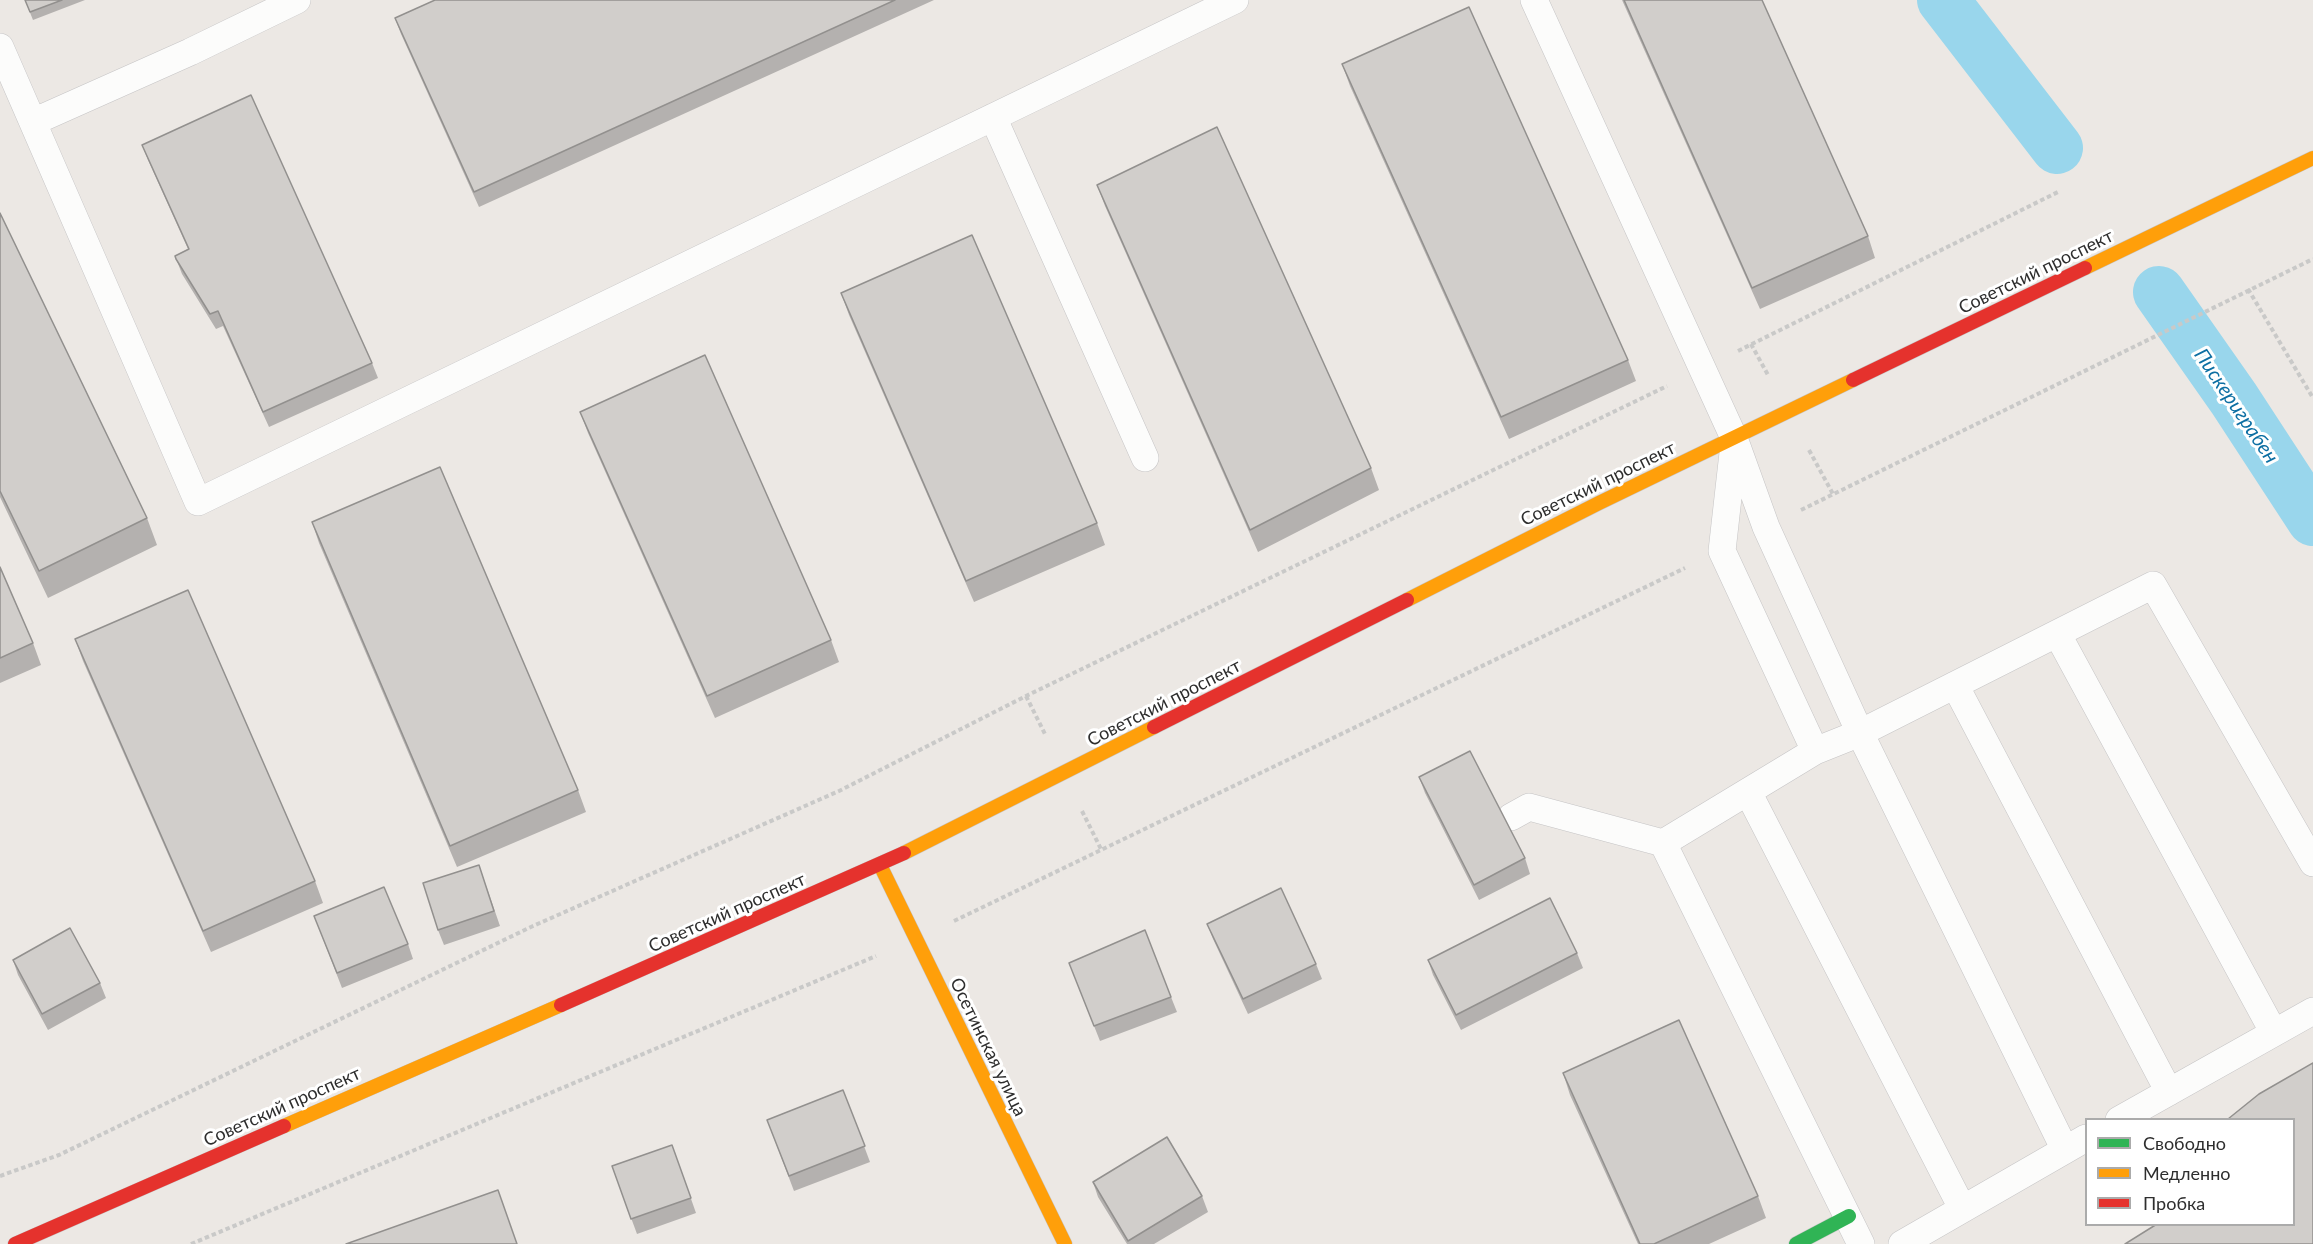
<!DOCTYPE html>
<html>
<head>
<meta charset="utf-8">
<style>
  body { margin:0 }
  #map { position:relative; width:2313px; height:1244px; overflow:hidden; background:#ece8e4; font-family:Lato,sans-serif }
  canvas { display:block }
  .legend { position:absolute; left:2085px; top:1118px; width:210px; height:108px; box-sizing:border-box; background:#fff; border:2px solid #ababab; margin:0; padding:8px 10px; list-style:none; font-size:18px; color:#2e2e2e }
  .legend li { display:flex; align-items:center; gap:12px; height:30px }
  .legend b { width:30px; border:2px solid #ababab }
</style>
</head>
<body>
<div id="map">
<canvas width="2313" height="1244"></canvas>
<ul class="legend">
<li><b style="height:8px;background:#30b455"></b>Свободно</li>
<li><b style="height:8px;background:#ff9f0a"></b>Медленно</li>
<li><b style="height:8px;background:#e5322d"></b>Пробка</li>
</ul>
</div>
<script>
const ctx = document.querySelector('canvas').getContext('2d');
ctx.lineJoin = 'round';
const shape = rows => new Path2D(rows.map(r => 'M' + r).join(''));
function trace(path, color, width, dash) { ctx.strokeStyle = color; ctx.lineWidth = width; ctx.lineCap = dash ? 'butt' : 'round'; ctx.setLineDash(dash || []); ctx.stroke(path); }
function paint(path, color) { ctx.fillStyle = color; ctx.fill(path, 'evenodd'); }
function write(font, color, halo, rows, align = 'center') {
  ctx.font = font + ' Lato,sans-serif'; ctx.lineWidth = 6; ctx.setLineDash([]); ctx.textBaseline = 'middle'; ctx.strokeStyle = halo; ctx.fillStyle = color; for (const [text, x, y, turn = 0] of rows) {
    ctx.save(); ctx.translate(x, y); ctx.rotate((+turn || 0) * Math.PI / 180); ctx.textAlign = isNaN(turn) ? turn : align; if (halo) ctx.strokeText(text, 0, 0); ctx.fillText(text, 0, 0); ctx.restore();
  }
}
trace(shape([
  [1943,0,2057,148],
  [2159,292,2234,399,2313,520]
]), '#99d6ec', 52);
const lane = shape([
  [1534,0,1734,438,1766,527,1860,733,2065,1150],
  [0,47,198,502,1235,0],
  [993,117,1145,458],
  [33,122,190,52,297,0],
  [1734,444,1722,551,1815,751,1663,843,1861,1244],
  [2058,635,2274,1033],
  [1955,685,2169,1092],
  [1815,751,1860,733,2153,585,2313,863],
  [1748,792,1962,1208],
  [1511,817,1529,807,1663,843],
  [2119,1120,2313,1011],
  [1902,1244,2086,1138]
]);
const fast = shape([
  [1796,1244,1849,1216]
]);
const slow = shape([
  [2085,268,2313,158],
  [1407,600,1599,503,1853,380],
  [904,853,1154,727],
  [880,865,1065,1244],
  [284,1126,561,1005]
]);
const jam = shape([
  [1853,380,2085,268],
  [1154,727,1407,600],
  [561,1005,904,853],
  [15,1244,284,1126]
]);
trace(lane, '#c5c4c5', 28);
trace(fast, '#c5c4c5', 15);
trace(slow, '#c5c4c5', 15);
trace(jam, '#c5c4c5', 15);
trace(shape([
  [2248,289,2313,398],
  [1751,344,1768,375],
  [1738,351,2060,191],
  [1809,450,1833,494],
  [1801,510,2313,259],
  [1026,696,1045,734],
  [1082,811,1102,851],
  [954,921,1685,568],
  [0,1176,59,1155,533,926,839,791,1026,696,1667,386],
  [191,1244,876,956]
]), '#c9c9c8', 4, [4.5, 3]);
trace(lane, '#fcfcfb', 27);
trace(fast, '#30b455', 14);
trace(slow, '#ff9f0a', 14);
trace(jam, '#e5322d', 14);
paint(shape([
  [25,0,85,0,33,20],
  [435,0,934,0,479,207,401,34,395,18],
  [1622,0,1762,0,1868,236,1875,258,1760,309],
  [1342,64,1628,360,1636,381,1509,439,1350,86],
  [142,145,372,363,378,378,269,427,223,326,216,329,182,274,175,256,188,249,148,160],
  [1097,185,1371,468,1379,490,1258,552,1105,206],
  [0,213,147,518,157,545,48,598,0,497],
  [841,293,1097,523,1105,545,974,602,849,315],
  [580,412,831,640,839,662,715,718,588,433],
  [312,522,578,790,586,812,457,867,319,543],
  [0,567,33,643,41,665,0,683],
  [75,639,315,881,323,903,211,952,83,661],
  [1419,777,1525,858,1530,874,1479,900,1425,793],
  [479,865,500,926,444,945,438,930],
  [314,916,408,944,413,959,342,988],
  [1207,924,1316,964,1322,979,1248,1014,1213,939],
  [1577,953,1583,968,1461,1030,1433,975,1428,960],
  [13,960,100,983,106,998,48,1030,18,975],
  [1069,963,1171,997,1177,1012,1100,1041],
  [1563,1073,1758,1196,1766,1218,1709,1244,1638,1244,1570,1095],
  [843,1090,870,1162,794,1191,767,1120],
  [672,1145,696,1213,637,1234,612,1166],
  [1093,1182,1202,1196,1208,1212,1154,1244,1127,1244,1098,1197]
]), '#b4b1af');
const building = shape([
  [25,0,62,0,30,12,25,0],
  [435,0,895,0,474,192,395,18,435,0],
  [1624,0,1762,0,1868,236,1752,288,1624,0],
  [1469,7,1628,360,1501,417,1342,64,1469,7],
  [251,95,372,363,263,412,218,311,210,314,176,259,175,256,189,249,142,145,251,95],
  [1217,127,1371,468,1250,530,1097,185,1217,127],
  [0,213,147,518,39,571,0,491,0,213],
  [972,235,1097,523,966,581,841,293,972,235],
  [705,355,831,640,707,696,580,412,705,355],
  [440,467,578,790,450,846,312,522,440,467],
  [0,567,33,643,0,658,0,567],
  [188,590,315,881,203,931,75,639,188,590],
  [1470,751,1525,858,1474,885,1419,777,1470,751],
  [479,865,494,911,438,930,423,883,479,865],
  [384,887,408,944,337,973,314,916,384,887],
  [1281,888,1316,964,1243,999,1207,924,1281,888],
  [1550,898,1577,953,1456,1015,1428,960,1550,898],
  [70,928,100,983,42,1014,13,960,70,928],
  [1145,930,1171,997,1094,1026,1069,963,1145,930],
  [1679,1020,1758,1196,1654,1244,1640,1244,1563,1073,1679,1020],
  [2313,1063,2313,1244,2125,1244,2157,1224,2294,1224,2294,1119,2228,1119,2259,1094,2313,1063],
  [843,1090,865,1146,789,1176,767,1120,843,1090],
  [1167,1137,1202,1196,1128,1241,1093,1182,1167,1137],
  [672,1145,691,1198,631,1219,612,1166,672,1145],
  [498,1190,517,1244,346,1244,498,1190]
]);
paint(building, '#d1cecb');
trace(building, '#92908e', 1.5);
write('18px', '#2e2e2e', '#fff', [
  ["Советский проспект",2036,272,-26],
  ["Советский проспект",1598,484,-26],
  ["Советский проспект",1164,703,-27],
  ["Советский проспект",727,913,-24],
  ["Осетинская улица",988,1047,64],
  ["Советский проспект",282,1107,-24]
]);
write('italic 20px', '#0d6fa3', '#fff', [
  ["Пискериграбен",2236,406,56]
]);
</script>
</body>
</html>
